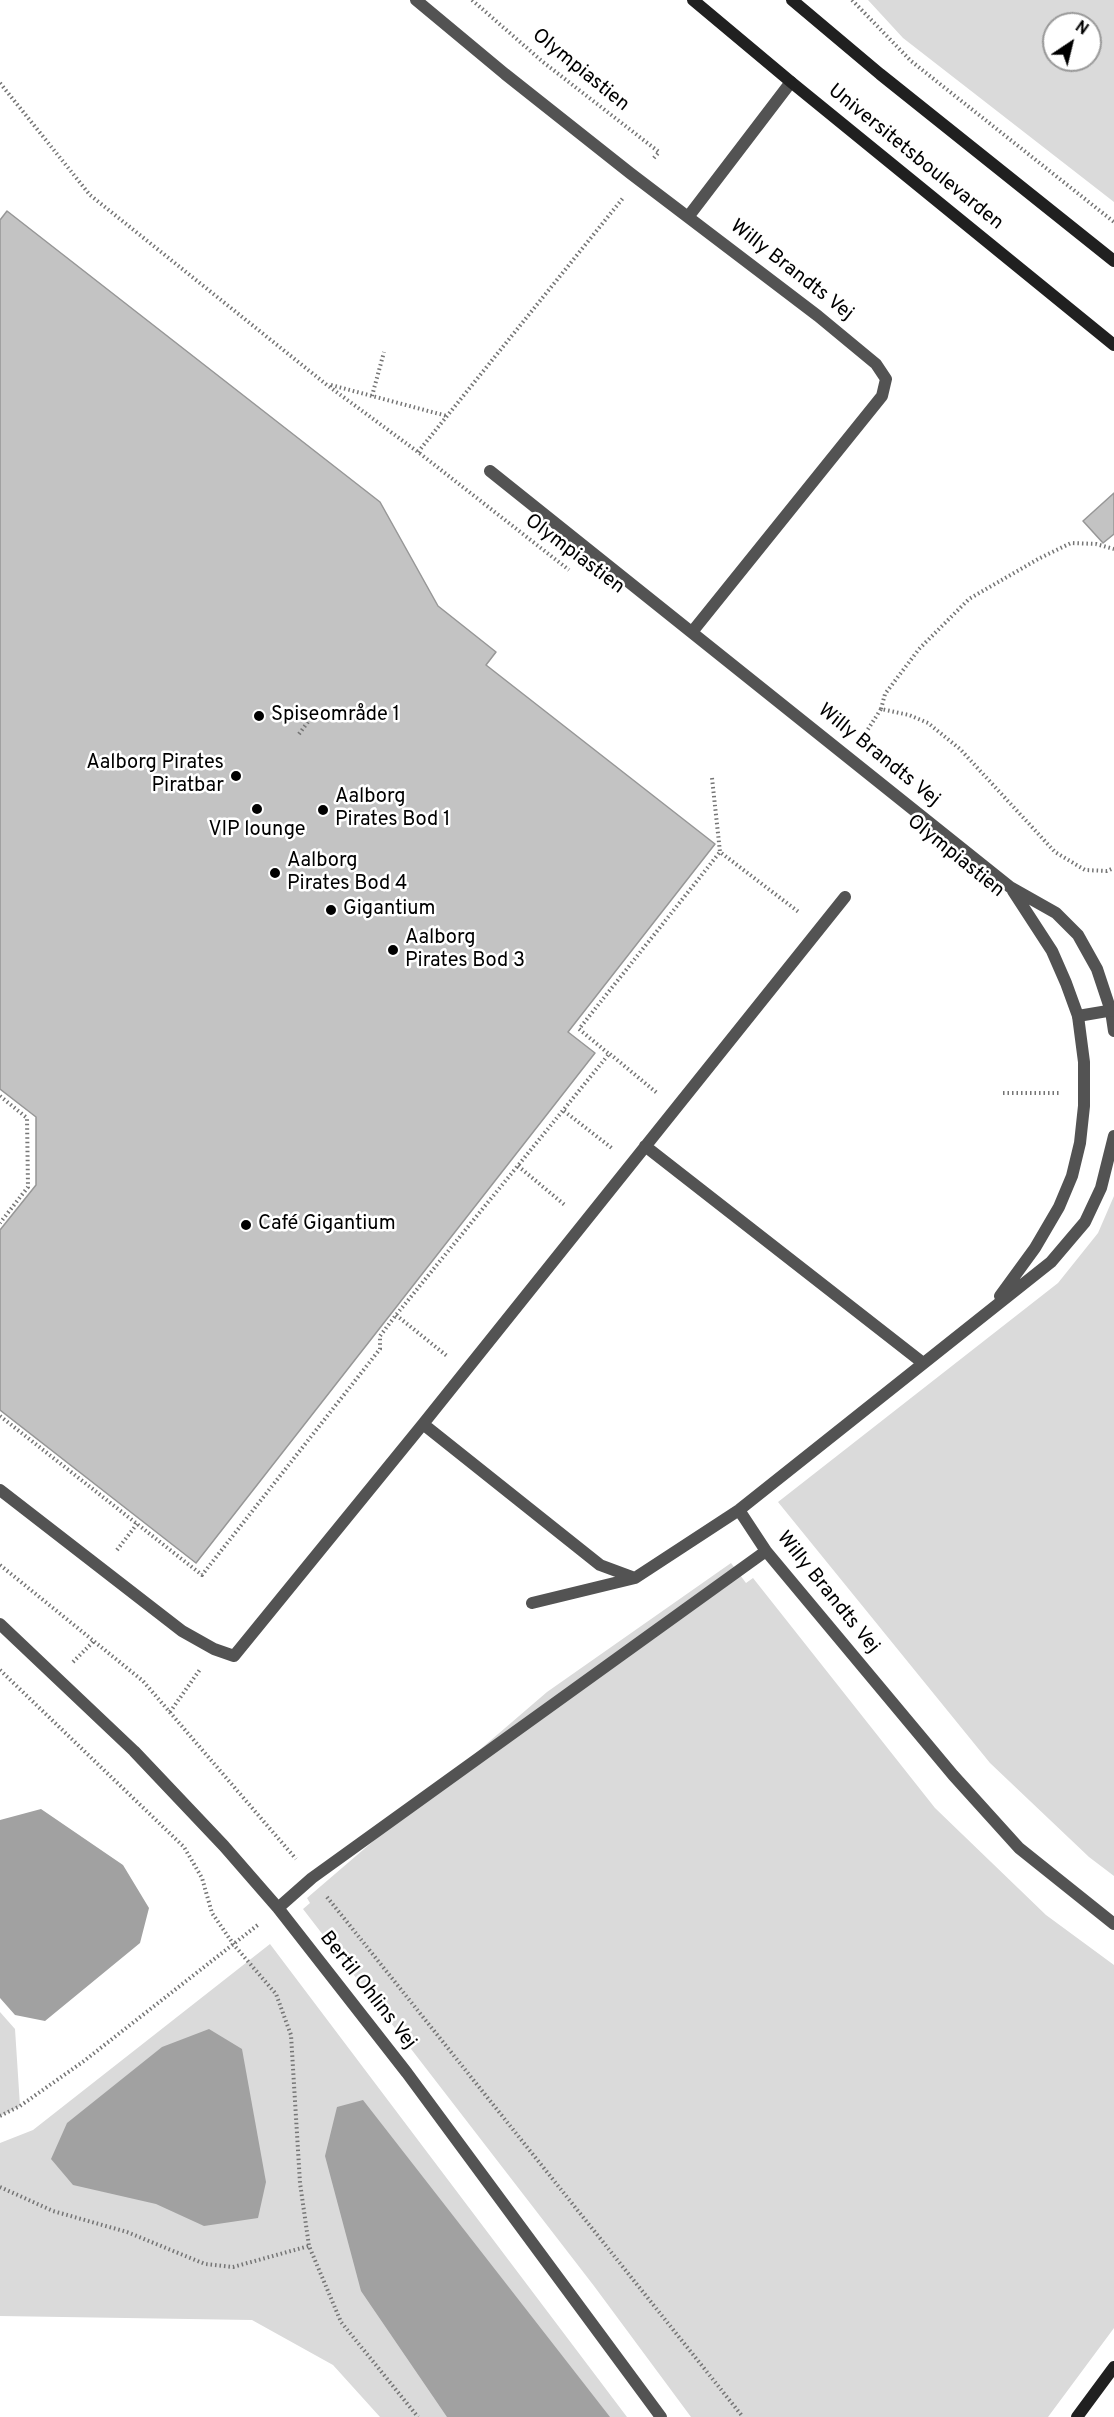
<!DOCTYPE html>
<html>
<head>
<meta charset="utf-8">
<style>
  body { margin:0 }
  #map { position:relative; width:1114px; height:2417px; overflow:hidden; background:#fff; font-family:Overpass,sans-serif }
  canvas { display:block }
  .north { position:absolute; left:1042px; top:12px; width:60px; height:60px; box-sizing:border-box; background:#fff; border:2px solid #999; border-radius:50%; rotate:35deg; font-size:16px; font-weight:700; line-height:24px; text-align:center; color:#000 }
  .north::after { content:''; display:block; margin:auto; width:21px; height:27px; background:#000; clip-path:polygon(50% 0,100% 100%,50% 72%,0 100%) }
</style>
</head>
<body>
<div id="map">
<canvas width="1114" height="2417"></canvas>
<div class="north">N</div>
</div>
<script>
const ctx = document.querySelector('canvas').getContext('2d');
ctx.lineJoin = 'round';
function paint(path, color) { ctx.fillStyle = color; ctx.fill(path, 'evenodd'); }
const shape = rows => new Path2D(rows.map(r => 'M' + r).join(''));
function trace(path, color, width, dash) { ctx.strokeStyle = color; ctx.lineWidth = width; ctx.lineCap = dash ? 'butt' : 'round'; ctx.setLineDash(dash || []); ctx.stroke(path); }
function write(font, color, halo, rows, align = 'center') {
  ctx.font = font + ' Overpass,sans-serif'; ctx.lineWidth = 5; ctx.setLineDash([]); ctx.textBaseline = 'middle'; ctx.strokeStyle = halo; ctx.fillStyle = color; for (const [text, x, y, turn = 0] of rows) {
    ctx.save(); ctx.translate(x, y); ctx.rotate((+turn || 0) * Math.PI / 180); ctx.textAlign = isNaN(turn) ? turn : align; if (halo) ctx.strokeText(text, 0, 0); ctx.fillText(text, 0, 0); ctx.restore();
  }
}
paint(shape([
  [868,0,1114,0,1114,202,903,38],
  [1054,24,1090,24,1090,60,1054,60],
  [1114,1196,1114,1876,1089,1857,990,1763,778,1502,1058,1283,1098,1233],
  [731,1563,746,1583,753,1578,935,1808,1046,1915,1114,1965,1114,2328,1048,2417,691,2417,594,2286,303,1909,310,1903,307,1898,547,1692],
  [270,1944,627,2417,380,2417,333,2365,252,2320,0,2316,0,2143,33,2130],
  [0,2012,15,2029,20,2106,0,2116]
]), '#dadada');
paint(shape([
  [41,1809,123,1865,149,1908,140,1943,45,2021,15,2015,0,1998,0,1820],
  [209,2029,242,2049,266,2182,258,2218,204,2226,156,2204,73,2185,51,2159,67,2123,162,2047],
  [363,2100,610,2417,447,2417,361,2291,325,2156,337,2107]
]), '#a1a1a1');
const building = shape([
  [7,211,380,502,438,606,496,652,486,665,715,844,568,1032,595,1053,196,1563,0,1410,0,1230,36,1185,36,1117,0,1089,0,220,7,211],
  [1114,493,1114,534,1103,543,1083,521,1114,493]
]);
paint(building, '#c3c3c3');
trace(building, '#979797', 1.5);
trace(shape([
  [472,0,543,62,659,152,653,159],
  [852,0,911,61,1114,222],
  [0,83,90,195,327,385,418,452,569,570],
  [331,385,447,416],
  [372,396,384,352],
  [418,452,623,198],
  [881,709,885,694,919,649,969,599,1040,558,1071,543,1096,544,1114,549],
  [299,734,316,711],
  [863,737,881,709,909,715,928,723,960,749,1055,852,1085,870,1107,871,1114,868],
  [712,778,720,852,800,913],
  [610,1054,657,1093],
  [1003,1093,1061,1093],
  [0,1096,27,1118,28,1187,0,1223],
  [564,1111,613,1149],
  [518,1166,566,1206],
  [396,1315,447,1356],
  [0,1416,202,1575,380,1349,380,1336,396,1315,609,1054,579,1029,720,852],
  [117,1550,137,1524],
  [0,1565,143,1681,296,1859],
  [73,1662,94,1641],
  [0,1670,184,1847,202,1878,212,1913,234,1945,276,1994,291,2035,300,2183,309,2246,341,2322,418,2417],
  [170,1712,201,1668],
  [327,1897,743,2417],
  [0,2116,20,2106,84,2061,259,1924],
  [0,2187,53,2211,127,2232,205,2264,233,2267,309,2246]
]), '#757575', 4, [1.5, 3]);
trace(shape([
  [416,0,505,74,630,173,818,316,876,364,886,379,882,396,692,632],
  [688,217,791,82],
  [490,471,1010,887,1056,913,1078,935,1097,969,1111,1011,1114,1031],
  [645,1146,923,1363],
  [1000,1296,1035,1248,1059,1207,1072,1176,1080,1143,1084,1106,1084,1062,1078,1016,1066,983,1052,951,1013,891],
  [423,1424,600,1565,635,1578,739,1510,1051,1262,1085,1222,1101,1188,1114,1136],
  [0,1490,182,1631,214,1649,234,1656,423,1424,845,897],
  [739,1510,766,1551,953,1775,1019,1848,1114,1924],
  [532,1603,635,1578],
  [0,1624,134,1751,224,1846,278,1908,407,2073,661,2417],
  [278,1908,312,1878,766,1551]
]), '#535353', 12);
trace(shape([
  [1078,1016,1114,1010]
]), '#535353', 12);
trace(shape([
  [693,0,791,82,1114,345],
  [792,0,880,74,1114,261],
  [1077,2417,1114,2367]
]), '#202020', 12);
for (const [x, y, r, color] of [
  [259,716,6,"#000"],
  [236,776,6,"#000"],
  [257,809,6,"#000"],
  [323,810,6,"#000"],
  [275,873,6,"#000"],
  [331,910,6,"#000"],
  [393,950,6,"#000"],
  [246,1225,6,"#000"]
]) { const dot = new Path2D(); dot.arc(x, y, r, 0, 2 * Math.PI); ctx.fillStyle = color; ctx.fill(dot); trace(dot, '#fff', 2); }
write('20px', '#000', '#fff', [
  ["Olympiastien",580,71,39],
  ["Universitetsboulevarden",915,158,39],
  ["Willy Brandts Vej",791,271,38],
  ["Olympiastien",574,555,37],
  ["Willy Brandts Vej",878,756,39],
  ["Olympiastien",955,857,39],
  ["Willy Brandts Vej",827,1593,51],
  ["Bertil Ohlins Vej",367,1991,52]
]);
write('20px', '#000', '#fff', [
  ["Spiseområde 1",271,716],
  ["Aalborg Pirates",224,764,"right"],
  ["Piratbar",224,787,"right"],
  ["Aalborg",335,798],
  ["Pirates Bod 1",335,821],
  ["VIP lounge",257,831,"center"],
  ["Aalborg",287,862],
  ["Pirates Bod 4",287,885],
  ["Gigantium",343,910],
  ["Aalborg",405,939],
  ["Pirates Bod 3",405,962],
  ["Café Gigantium",258,1225]
], 'left');
</script>
</body>
</html>
